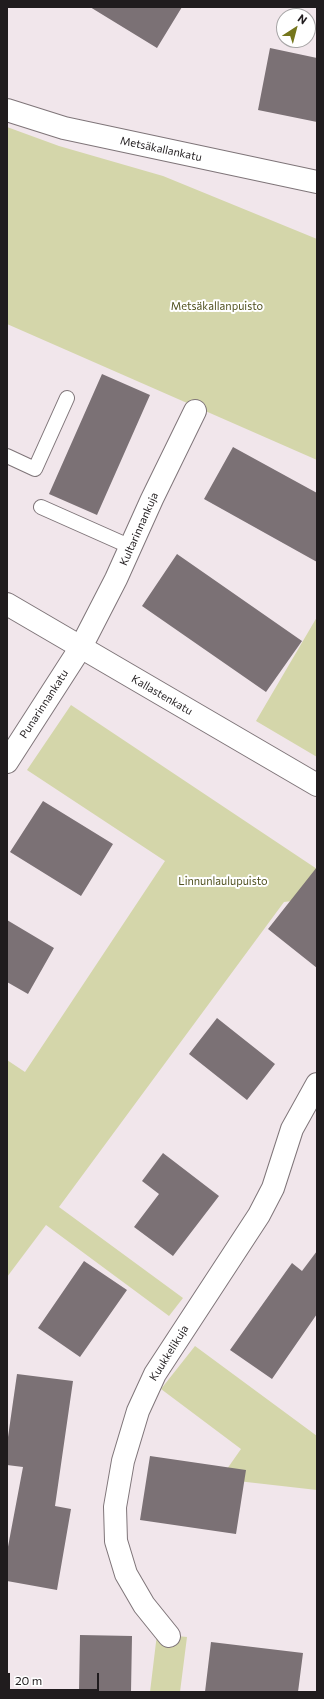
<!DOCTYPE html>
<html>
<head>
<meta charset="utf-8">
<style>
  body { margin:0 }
  #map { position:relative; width:324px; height:1699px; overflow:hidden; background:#f1e6eb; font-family:Commissioner,sans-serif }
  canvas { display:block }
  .frame { position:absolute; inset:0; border:8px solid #201c1e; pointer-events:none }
  .north { position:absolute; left:276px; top:8px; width:40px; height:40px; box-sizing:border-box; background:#fff; border:1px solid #a6a4a5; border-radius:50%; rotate:36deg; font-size:11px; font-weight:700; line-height:16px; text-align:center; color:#201c1e }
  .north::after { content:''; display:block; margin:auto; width:14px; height:18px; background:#75761c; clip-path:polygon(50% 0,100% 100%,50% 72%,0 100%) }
  .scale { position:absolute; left:8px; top:1673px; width:91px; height:18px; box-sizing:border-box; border:2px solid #201c1e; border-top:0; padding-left:5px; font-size:12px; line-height:14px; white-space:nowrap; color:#201c1e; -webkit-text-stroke:3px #fff; paint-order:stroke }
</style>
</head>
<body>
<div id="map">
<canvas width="324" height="1699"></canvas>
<div class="frame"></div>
<div class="north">N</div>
<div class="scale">20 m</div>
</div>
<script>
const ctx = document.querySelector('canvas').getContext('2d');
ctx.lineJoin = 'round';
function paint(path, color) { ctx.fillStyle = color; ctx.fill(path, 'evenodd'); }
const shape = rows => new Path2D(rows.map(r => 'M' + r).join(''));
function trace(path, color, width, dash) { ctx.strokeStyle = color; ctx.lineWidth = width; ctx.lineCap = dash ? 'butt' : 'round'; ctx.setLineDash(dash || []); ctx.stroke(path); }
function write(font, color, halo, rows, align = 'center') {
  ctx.font = font + ' Commissioner,sans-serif'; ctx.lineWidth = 4; ctx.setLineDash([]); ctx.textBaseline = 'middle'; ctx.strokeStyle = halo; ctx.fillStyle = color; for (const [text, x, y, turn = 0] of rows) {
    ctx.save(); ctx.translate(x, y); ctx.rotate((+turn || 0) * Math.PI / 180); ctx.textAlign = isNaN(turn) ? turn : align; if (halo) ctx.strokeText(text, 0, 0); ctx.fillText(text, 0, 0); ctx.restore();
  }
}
paint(shape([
  [7,127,59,146,163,176,317,239,317,460,7,324],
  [317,617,317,757,256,721],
  [71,705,317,869,317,898,284,902,59,1207,183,1298,169,1316,46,1225,7,1277,7,1060,25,1072,165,861,27,770],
  [195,1346,317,1436,317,1490,220,1479,241,1449,161,1389],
  [157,1634,187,1637,180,1692,150,1692]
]), '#d4d6aa');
paint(shape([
  [90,7,182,7,157,48],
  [270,48,317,58,317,122,258,110],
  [102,374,150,395,97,515,49,494],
  [233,447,317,493,317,562,204,499],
  [177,554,302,641,266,692,142,606],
  [43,801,113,844,81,896,10,852],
  [317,867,317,968,268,929],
  [7,920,54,948,28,994,7,982],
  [217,1018,275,1064,247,1100,189,1054],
  [163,1153,219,1196,173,1256,134,1227,159,1194,142,1181],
  [317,1251,317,1314,272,1379,230,1350,292,1263,302,1271],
  [84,1261,127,1290,80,1357,38,1328],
  [17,1374,73,1381,55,1506,71,1509,57,1590,7,1581,7,1552,23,1467,7,1465,7,1444],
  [150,1456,246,1470,236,1534,140,1520],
  [80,1635,132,1636,131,1692,79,1692],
  [211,1642,303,1653,298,1692,205,1692]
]), '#7b7175');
const service = shape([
  [7,456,35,469,67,398],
  [41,507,131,547]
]);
const minor = shape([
  [7,110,64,128,317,182],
  [7,762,81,647,116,579,152,499,195,411],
  [169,1636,144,1605,126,1574,116,1541,115,1507,123,1461,138,1411,155,1374,259,1215,273,1188,292,1129,317,1084]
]);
const tertiary = shape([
  [7,604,317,785]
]);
trace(service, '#7f7579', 16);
trace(minor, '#7f7579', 24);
trace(tertiary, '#7f7579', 24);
trace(service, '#fff', 14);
trace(minor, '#fff', 22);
trace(tertiary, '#fff', 22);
write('11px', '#201c1e', '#fff', [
  ["Metsäkallankatu",161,149,12],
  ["Kultarinnankuja",139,529,-66],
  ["Kallastenkatu",162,695,30],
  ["Punarinnankatu",44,704,-57],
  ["Kuukkelikuja",169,1353,-58]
]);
write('11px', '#50511f', '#fff', [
  ["Metsäkallanpuisto",217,306],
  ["Linnunlaulupuisto",223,881]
]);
</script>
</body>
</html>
